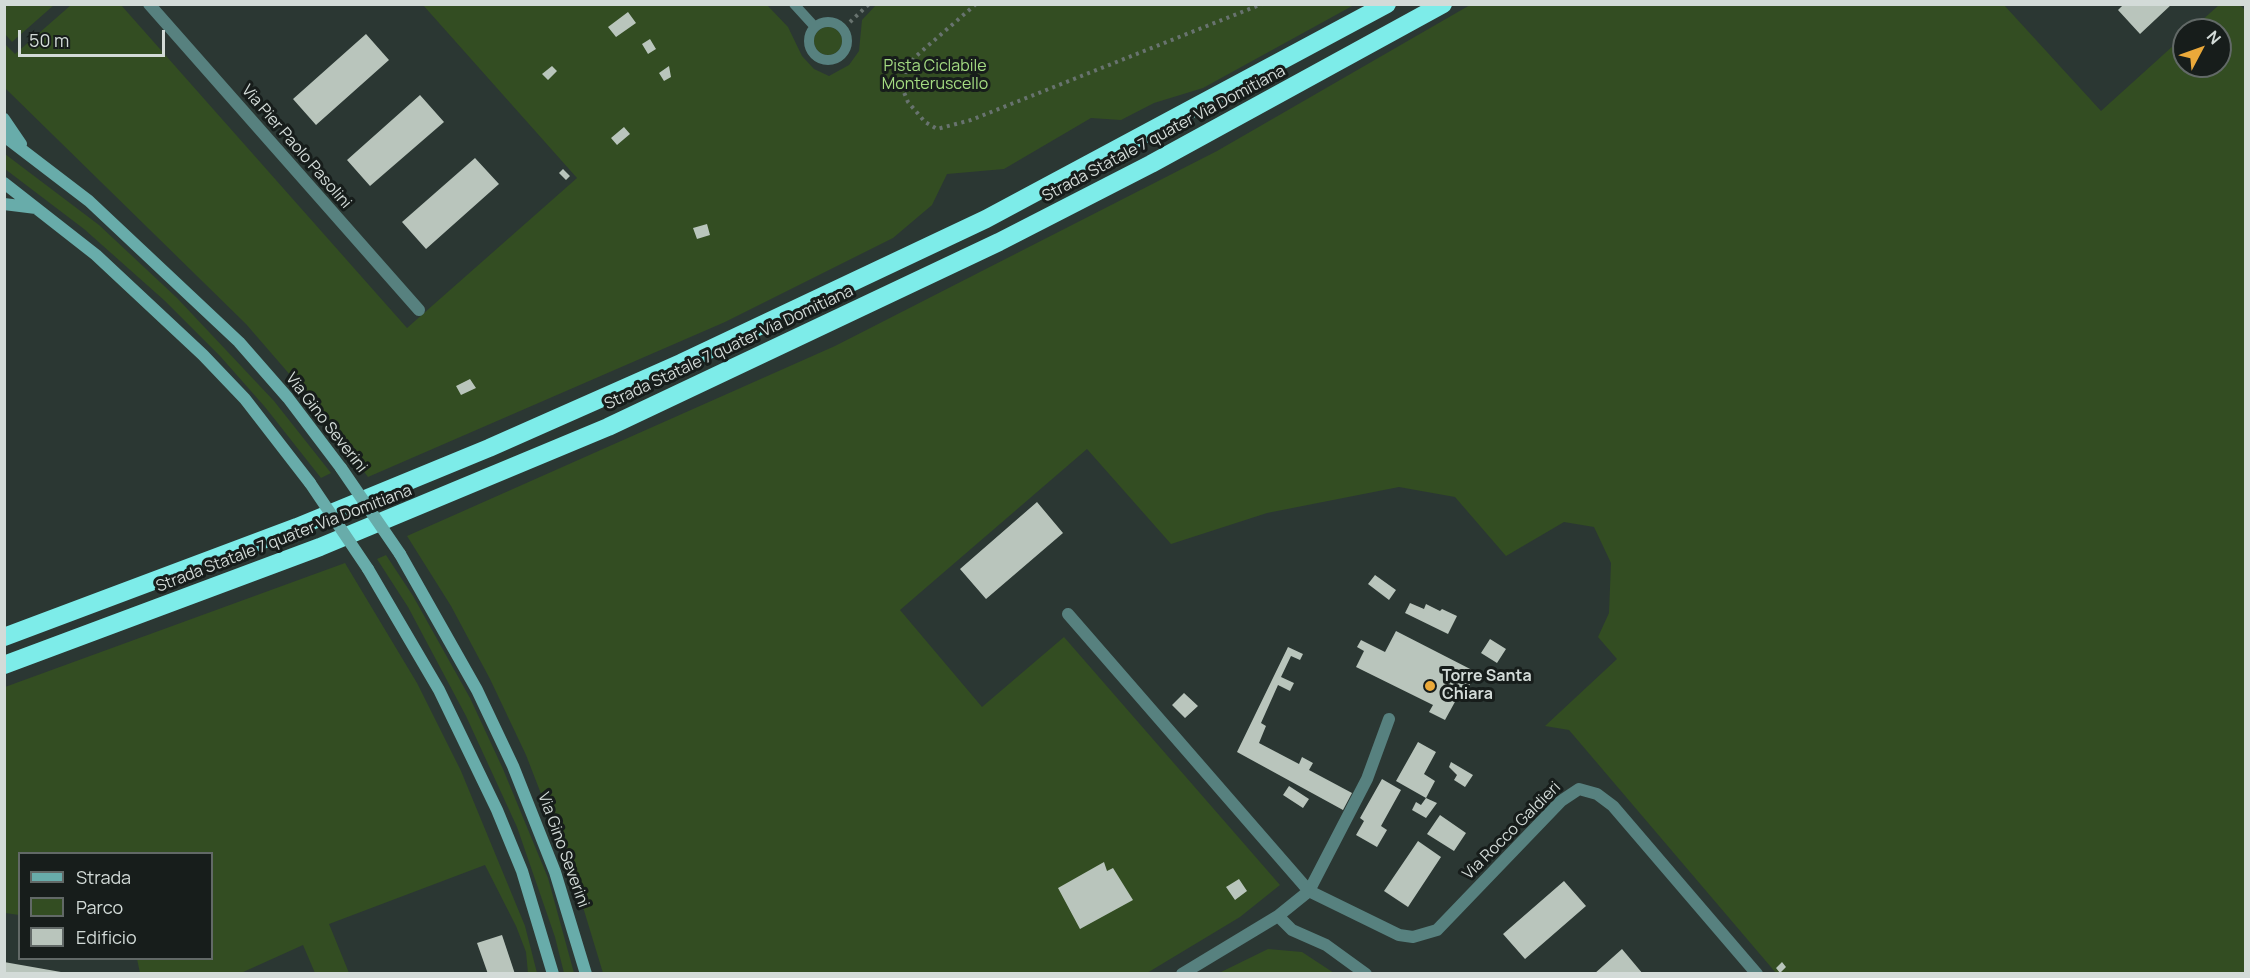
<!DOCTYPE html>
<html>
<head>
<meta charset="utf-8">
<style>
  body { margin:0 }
  #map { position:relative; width:2250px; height:978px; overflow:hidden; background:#2b3733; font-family:Manrope,sans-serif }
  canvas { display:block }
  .frame { position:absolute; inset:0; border:6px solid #d3dbd8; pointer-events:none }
  .legend { position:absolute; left:18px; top:852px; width:195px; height:108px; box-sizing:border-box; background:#171d1b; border:2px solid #626967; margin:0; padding:8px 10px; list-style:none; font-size:18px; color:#d3dbd8 }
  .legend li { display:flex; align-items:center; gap:12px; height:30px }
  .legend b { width:30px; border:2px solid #626967 }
  .north { position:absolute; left:2172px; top:18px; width:60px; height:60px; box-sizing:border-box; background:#171d1b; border:2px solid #626967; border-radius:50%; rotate:49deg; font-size:16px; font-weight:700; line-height:24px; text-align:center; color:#d3dbd8 }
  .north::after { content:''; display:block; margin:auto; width:21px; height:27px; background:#eba93a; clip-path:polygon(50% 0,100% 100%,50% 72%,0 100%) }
  .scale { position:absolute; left:18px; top:30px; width:147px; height:27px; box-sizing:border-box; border:3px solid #d3dbd8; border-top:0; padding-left:8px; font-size:18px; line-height:21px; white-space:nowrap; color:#d3dbd8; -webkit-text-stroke:4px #171d1b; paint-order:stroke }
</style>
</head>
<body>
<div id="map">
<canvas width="2250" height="978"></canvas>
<div class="frame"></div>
<ul class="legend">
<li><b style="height:8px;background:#68acaa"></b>Strada</li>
<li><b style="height:16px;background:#334d22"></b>Parco</li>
<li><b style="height:16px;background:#b9c5bc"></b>Edificio</li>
</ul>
<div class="north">N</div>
<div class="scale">50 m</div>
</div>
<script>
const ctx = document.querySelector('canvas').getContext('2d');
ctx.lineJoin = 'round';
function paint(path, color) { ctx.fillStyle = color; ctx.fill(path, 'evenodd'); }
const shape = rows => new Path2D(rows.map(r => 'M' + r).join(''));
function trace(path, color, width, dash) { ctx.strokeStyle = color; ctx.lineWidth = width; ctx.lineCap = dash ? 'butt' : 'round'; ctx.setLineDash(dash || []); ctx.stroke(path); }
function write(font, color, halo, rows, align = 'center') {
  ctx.font = font + ' Manrope,sans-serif'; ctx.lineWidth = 6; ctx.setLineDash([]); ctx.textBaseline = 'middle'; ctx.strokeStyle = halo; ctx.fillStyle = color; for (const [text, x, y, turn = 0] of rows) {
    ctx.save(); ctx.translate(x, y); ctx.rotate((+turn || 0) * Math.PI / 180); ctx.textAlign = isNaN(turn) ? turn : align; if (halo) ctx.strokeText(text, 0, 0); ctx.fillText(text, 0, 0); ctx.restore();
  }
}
paint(shape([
  [4,5,5,4,54,5,12,42,5,34],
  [71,5,121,5,407,328,577,178,423,5,767,5,788,27,802,56,814,69,829,76,849,65,859,51,862,20,876,5,1354,5,1203,88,1154,103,1121,120,1091,118,1004,169,947,174,932,205,893,238,725,322,368,477,304,391,246,324,5,88,4,43,15,54],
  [1470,5,2004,5,2101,111,2184,36,2184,66,2220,66,2220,30,2191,30,2219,5,2240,5,2245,10,2245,973,1776,973,1569,730,1545,726,1617,659,1598,637,1609,613,1611,563,1594,527,1564,522,1506,556,1455,497,1399,487,1267,513,1171,544,1087,449,900,610,982,707,1064,637,1280,885,1240,917,1147,973,603,973,576,884,526,755,490,679,451,606,407,536,835,346,1217,151],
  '814 41a14 14 0 1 1 28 0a14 14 0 1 1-28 0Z',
  [5,154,99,225,177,298,274,401,331,473,321,478,265,407,220,356,165,301,84,229,5,169],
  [386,555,413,596,470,698,503,769,548,878,574,973,564,973,555,937,517,827,466,716,408,607,377,559],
  [345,563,417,683,461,771,525,926,537,973,528,973,526,952,516,926,485,865,329,924,349,973,315,973,303,945,241,973,140,973,137,959,212,958,212,854,20,854,19,915,5,913,5,687],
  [1268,949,1302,952,1334,973,1219,973]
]), '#334d22');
paint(shape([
  [2124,4,2172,4,2140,34,2118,10],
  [628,12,636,23,616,37,608,27],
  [366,34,389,60,316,125,293,99],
  [650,39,656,49,648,54,642,44],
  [552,66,557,71,548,80,542,74],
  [669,66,671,77,664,81,659,73],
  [420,95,444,122,370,186,347,160],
  [624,127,630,134,617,145,611,138],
  [475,158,499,184,426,249,402,222],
  [563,169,570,176,566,180,559,173],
  [707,224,710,235,697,239,693,228],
  [470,379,476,388,461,395,456,386],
  [1037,502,1063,533,986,599,960,569],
  [1375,575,1396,590,1389,600,1368,584],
  [1410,603,1424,609,1426,604,1440,611,1442,609,1457,616,1448,634,1405,613],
  [1396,631,1476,672,1461,702,1456,700,1445,720,1429,712,1433,705,1356,667,1364,651,1357,647,1361,640,1385,652],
  [1490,639,1506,649,1497,663,1481,653],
  [1288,647,1303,654,1300,660,1291,656,1281,677,1294,683,1290,691,1278,685,1261,723,1266,726,1259,743,1299,764,1302,757,1313,763,1309,770,1352,793,1343,810,1237,752],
  [1184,693,1198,706,1185,718,1172,705],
  [1418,742,1436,752,1424,774,1435,781,1426,798,1396,781],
  [1451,762,1473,775,1465,787,1454,780,1457,775,1449,767],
  [1382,779,1401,790,1381,826,1387,830,1377,847,1356,835,1364,821,1360,818],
  [1289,786,1309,799,1303,808,1283,795],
  [1426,798,1437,803,1426,818,1412,810,1416,802,1421,805],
  [1440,815,1466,833,1454,851,1427,834],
  [1418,841,1441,857,1408,907,1384,891],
  [1104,862,1107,871,1113,868,1133,900,1080,929,1058,888],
  [1239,879,1247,891,1235,900,1226,887],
  [1564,881,1586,906,1525,959,1503,934],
  [502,935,515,974,488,974,477,943],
  [1622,949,1643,974,1594,974],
  [4,962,61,972,61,974,4,974],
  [1782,962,1786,967,1780,973,1776,968]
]), '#b9c5bc');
trace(shape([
  [976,4,915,57,906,71,903,90,908,102,925,122,937,129,971,120,1262,4],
  [850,22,869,4]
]), '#68736f', 4, [3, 4.5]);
trace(shape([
  [794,4,815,27],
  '809 41a19 19 0 1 1 38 0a19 19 0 1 1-38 0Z'
]), '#57817f', 10);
trace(shape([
  [149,4,419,310],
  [1068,614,1309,891,1367,779,1389,719],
  [1278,916,1292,930,1326,945,1366,974],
  [1182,974,1278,916,1309,891,1399,935,1413,937,1437,930,1561,801,1579,789,1597,794,1613,806,1757,974]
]), '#57817f', 12);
trace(shape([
  [4,119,21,144],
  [4,136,89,201,239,342,288,398,341,468],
  [4,183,96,255,203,355,245,399,310,483],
  [4,204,36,208],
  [400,554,477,690,513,766,555,872,586,974],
  [368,569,439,690,497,810,522,871,553,974]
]), '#68acaa', 12);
trace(shape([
  [4,637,297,527,489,448,681,363,986,219,1387,4],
  [4,665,320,547,608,427,999,242,1151,164,1443,4]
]), '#7dece9', 18);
trace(shape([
  [341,468,400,554],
  [310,483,368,569]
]), '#68acaa', 12);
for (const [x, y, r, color] of [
  [1430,686,6,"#eba93a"]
]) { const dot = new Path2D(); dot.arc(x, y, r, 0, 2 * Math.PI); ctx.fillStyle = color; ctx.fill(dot); trace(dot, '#171d1b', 2); }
write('16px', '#a4dc82', '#171d1b', [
  ["Pista Ciclabile",935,67],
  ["Monteruscello",935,85]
]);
write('16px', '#d3dbd8', '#171d1b', [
  ["Strada Statale 7 quater Via Domitiana",1164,134,-28],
  ["Via Pier Paolo Pasolini",296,147,49],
  ["Strada Statale 7 quater Via Domitiana",729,348,-25],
  ["Via Gino Severini",326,423,52],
  ["Strada Statale 7 quater Via Domitiana",284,539,-21],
  ["Via Rocco Galdieri",1512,831,-45],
  ["Via Gino Severini",563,850,70]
]);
write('bold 16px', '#d3dbd8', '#171d1b', [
  ["Torre Santa",1442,677],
  ["Chiara",1442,695]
], 'left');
</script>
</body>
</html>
